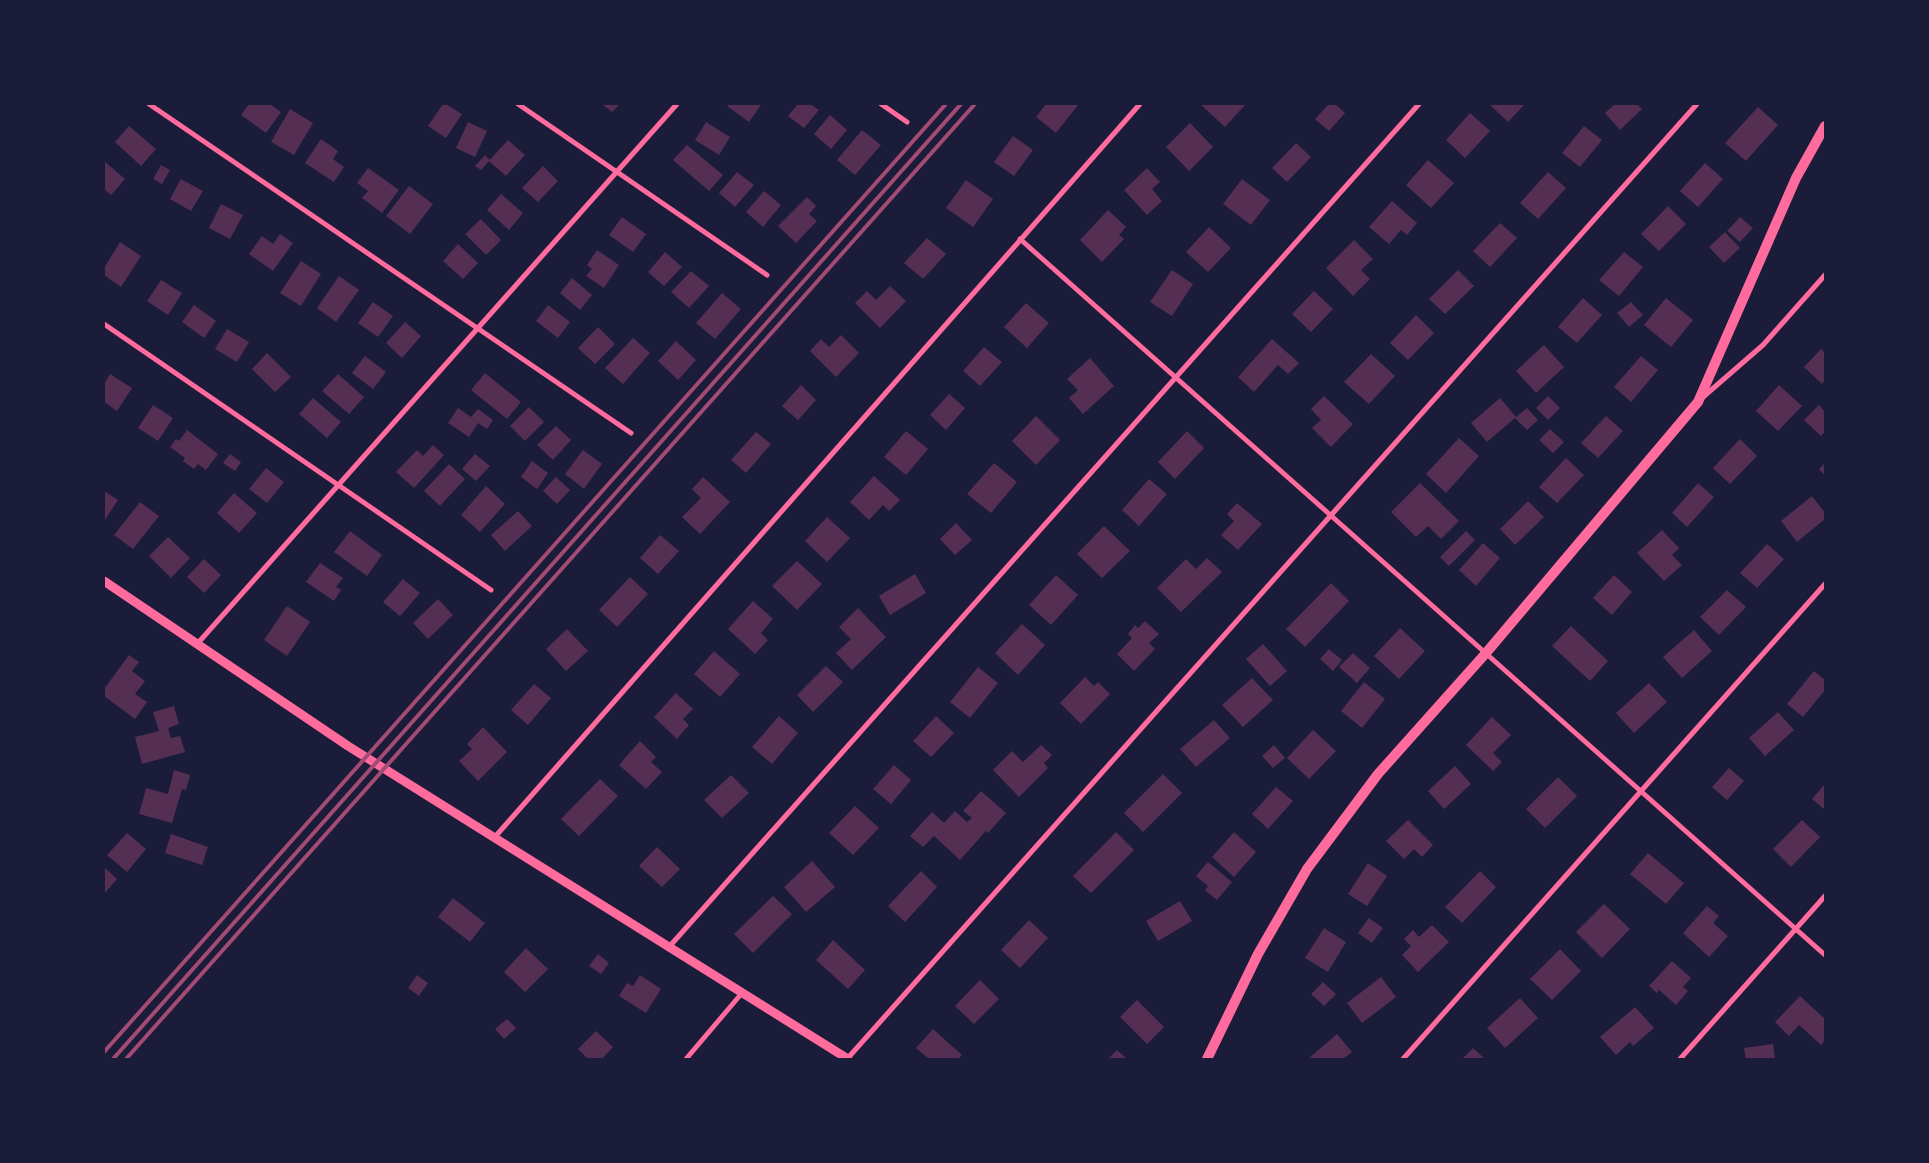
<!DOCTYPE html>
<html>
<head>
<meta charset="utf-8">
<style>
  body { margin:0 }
  #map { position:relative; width:1929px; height:1163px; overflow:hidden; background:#1b1b3a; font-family:Inter,sans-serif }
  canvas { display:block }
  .frame { position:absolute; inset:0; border:105px solid #1b1b3a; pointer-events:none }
</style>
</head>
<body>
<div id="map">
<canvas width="1929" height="1163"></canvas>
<div class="frame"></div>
</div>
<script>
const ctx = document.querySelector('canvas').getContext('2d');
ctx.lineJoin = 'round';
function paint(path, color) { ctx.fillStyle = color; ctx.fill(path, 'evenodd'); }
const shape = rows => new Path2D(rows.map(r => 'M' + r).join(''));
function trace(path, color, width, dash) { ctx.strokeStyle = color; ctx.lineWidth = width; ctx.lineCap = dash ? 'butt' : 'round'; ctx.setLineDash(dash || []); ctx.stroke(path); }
paint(shape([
  [249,104,270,104,281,112,266,133,241,115],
  [443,104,446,104,462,114,446,138,428,126],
  [602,104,620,104,612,112],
  [729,104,760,104,761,105,749,122,727,106],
  [798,104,810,104,819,110,804,128,788,116],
  [1046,104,1079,104,1056,133,1036,117],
  [1200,104,1246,104,1225,127],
  [1329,104,1335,104,1345,113,1329,131,1315,119],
  [1489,104,1525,104,1508,122],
  [1615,104,1637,104,1642,109,1620,130,1605,113],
  [1758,107,1778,125,1746,161,1725,143],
  [290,109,313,123,294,155,271,142],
  [1470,113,1490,131,1465,158,1446,140],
  [830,115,847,130,831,149,814,134],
  [468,122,487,131,475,157,456,148],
  [706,122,730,137,719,155,695,140],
  [1190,123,1213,147,1189,171,1166,147],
  [129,126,156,149,141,166,115,142],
  [1584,126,1602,140,1580,167,1562,153],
  [862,130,881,145,855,175,837,160],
  [1013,136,1033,150,1014,176,994,162],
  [321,139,338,151,333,159,344,167,334,182,305,163],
  [508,140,525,155,506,176,489,161],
  [1296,143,1311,157,1287,182,1272,168],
  [687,145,723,175,709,191,673,160],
  [485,155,490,160,481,170,475,166],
  [1428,160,1454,183,1431,208,1406,185],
  [104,161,125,179,111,195,104,189],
  [1705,163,1723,179,1698,207,1680,191],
  [161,165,170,170,162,184,153,179],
  [543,166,558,181,538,202,522,188],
  [368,168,399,190,382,213,362,198,368,191,357,183],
  [1147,168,1160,182,1152,189,1162,201,1147,215,1124,190],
  [737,172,754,185,735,207,719,193],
  [1548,172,1566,188,1538,219,1520,203],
  [181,179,203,191,191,211,170,199],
  [1242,179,1270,200,1251,225,1223,204],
  [966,180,993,199,973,227,946,208],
  [409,186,433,204,410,234,386,216],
  [764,191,781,205,763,227,746,212],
  [501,194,523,213,509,230,487,210],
  [807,197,816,206,809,214,817,221,796,243,778,226],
  [1392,201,1417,223,1407,235,1401,230,1389,244,1369,227],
  [221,204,243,215,230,239,209,228],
  [1668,206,1686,224,1659,251,1641,234],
  [1108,210,1126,227,1119,235,1124,239,1102,262,1080,240],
  [622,217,646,234,633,252,609,235],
  [1740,217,1753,228,1740,242,1727,231],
  [481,219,501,240,486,255,465,234],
  [1500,223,1517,238,1490,267,1473,251],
  [1209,227,1231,248,1208,272,1186,252],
  [1725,232,1740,248,1724,263,1709,247],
  [280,234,293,243,273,271,249,254,262,236,273,244],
  [927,238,946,254,923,279,904,263],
  [1354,240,1373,259,1361,270,1370,279,1353,296,1326,268],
  [120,242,141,256,121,287,104,275,104,268],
  [458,244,478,263,463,279,443,261],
  [597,250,619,265,604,288,586,276,592,269,587,265],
  [665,252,682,267,664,286,648,272],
  [1624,252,1643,267,1619,296,1599,280],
  [301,261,321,274,301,306,280,293],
  [1172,270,1193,284,1172,316,1150,302],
  [1458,270,1474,286,1445,314,1429,299],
  [691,271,709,286,689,308,671,292],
  [339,276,359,290,336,322,317,308],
  [572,278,592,295,580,310,560,293],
  [161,280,182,293,168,315,147,301],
  [890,286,906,301,880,328,855,303,867,291,876,300],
  [1314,291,1333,309,1311,332,1292,314],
  [722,293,741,309,715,339,696,323],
  [1583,298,1602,315,1577,343,1558,327],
  [1666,298,1693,320,1671,347,1644,325],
  [373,302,393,316,378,337,358,323],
  [1631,302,1643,315,1629,327,1617,313],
  [1026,303,1049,323,1027,348,1004,327],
  [194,305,216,321,204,338,182,322],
  [548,305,570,322,558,338,536,321],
  [1416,315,1434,333,1408,360,1390,343],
  [405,322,421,336,402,358,386,343],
  [598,327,615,344,595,364,578,348],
  [227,329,249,342,237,362,215,349],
  [841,335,859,353,836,377,810,351,821,339,829,347],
  [633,338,650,353,623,384,605,368],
  [1272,339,1299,363,1288,374,1278,365,1254,392,1238,377],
  [676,341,696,360,678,380,658,361],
  [1544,345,1564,367,1536,393,1516,371],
  [984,347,1002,362,980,386,963,371],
  [1821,349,1825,353,1825,380,1822,384,1804,367],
  [267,353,291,377,275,392,252,369],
  [1371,354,1395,376,1369,404,1344,382],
  [365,356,386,372,373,389,352,373],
  [1641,356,1658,370,1631,402,1614,387],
  [1090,358,1114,386,1083,414,1069,398,1078,390,1067,379],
  [485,373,521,402,507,419,471,390],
  [110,374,132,388,117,411,104,402,104,384],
  [338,374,364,397,349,414,322,391],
  [801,385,816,400,798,420,782,406],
  [1779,385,1802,406,1778,431,1756,411],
  [949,394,965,408,946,430,930,415],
  [1324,396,1353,424,1331,447,1312,428,1321,420,1311,409],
  [1548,396,1560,408,1548,420,1536,408],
  [313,398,341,422,327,438,299,414],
  [1500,398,1516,417,1487,442,1471,423],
  [153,405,173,418,158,441,138,428],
  [1819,405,1825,412,1825,431,1821,436,1804,420],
  [529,407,544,422,525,441,510,426],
  [458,408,471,417,478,409,493,420,487,429,478,423,469,437,448,423],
  [1527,408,1538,420,1527,430,1515,418],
  [1036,416,1060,440,1036,465,1012,441],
  [1606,416,1623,431,1598,458,1581,443],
  [556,426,571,440,553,460,537,445],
  [1550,429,1564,442,1553,453,1539,440],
  [187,430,218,454,206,470,198,464,194,469,183,461,185,458,170,447,176,439,179,441],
  [906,431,928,449,906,475,884,457],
  [1187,431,1204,448,1175,479,1158,462],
  [756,432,771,444,746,473,731,460],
  [1459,438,1479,456,1446,493,1426,474],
  [1740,439,1757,456,1730,484,1713,468],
  [433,445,444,455,414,488,396,472,417,450,423,456],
  [583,450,602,464,584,489,565,474],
  [230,454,241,462,235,471,223,463],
  [475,454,490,466,476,481,462,469],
  [1566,458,1584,475,1557,503,1539,487],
  [532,461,548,473,537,489,521,477],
  [994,463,1017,482,991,513,967,494],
  [1825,463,1825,476,1819,469],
  [449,464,465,479,440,506,424,491],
  [266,468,284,482,267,503,249,489],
  [874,476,900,500,889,511,883,505,869,520,850,502],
  [556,477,570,490,557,504,543,491],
  [703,477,730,502,700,534,682,517,701,498,692,489],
  [1149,479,1167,494,1139,526,1122,510],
  [1420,483,1459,521,1441,539,1428,526,1416,537,1391,512],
  [1698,483,1714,497,1687,527,1672,513],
  [486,486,505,504,480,532,461,515],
  [104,491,118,500,104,521],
  [234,493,257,513,239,533,217,513],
  [1812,496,1825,513,1825,519,1797,542,1781,521],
  [1528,501,1544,517,1515,545,1500,529],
  [140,502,159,516,133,549,114,535],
  [1237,503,1262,524,1238,550,1221,535,1234,521,1227,514],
  [518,511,532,526,505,551,491,535],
  [827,517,850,538,827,562,805,541],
  [956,523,972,540,955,555,940,539],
  [1104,526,1130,551,1102,578,1077,554],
  [1662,530,1679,548,1672,555,1682,565,1664,581,1637,553],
  [350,531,382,555,367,576,334,552],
  [1466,531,1475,540,1449,566,1440,557],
  [660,535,679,551,658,574,640,558],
  [168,537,190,558,171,578,149,556],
  [1483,543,1500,558,1476,586,1459,570],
  [1767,544,1784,559,1757,588,1740,573],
  [1207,558,1222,572,1181,612,1157,588,1186,559,1196,569],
  [204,559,221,575,204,593,187,577],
  [797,561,822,584,797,610,772,586],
  [320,563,343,578,336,587,341,590,334,601,306,582],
  [915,574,926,593,890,615,879,596],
  [1056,575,1078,595,1051,625,1029,605],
  [1614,575,1632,592,1612,615,1593,598],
  [630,577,648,594,617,627,599,610],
  [403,579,420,593,400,616,383,602],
  [1331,583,1349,601,1305,647,1286,629],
  [1727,590,1746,607,1719,635,1700,617],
  [438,599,453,615,428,639,413,623],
  [753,601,773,619,761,633,768,640,755,654,728,629],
  [287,606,310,622,287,656,264,640],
  [858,608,886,637,852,670,836,653,851,639,839,627],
  [1145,621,1159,634,1149,643,1155,649,1134,671,1117,654,1132,638,1128,634,1135,625,1138,628],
  [1022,624,1045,645,1018,675,995,653],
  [1571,626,1608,661,1590,681,1552,646],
  [1400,628,1425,651,1399,679,1374,656],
  [567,629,588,651,566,671,546,649],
  [1694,630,1712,651,1682,678,1663,657],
  [1263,644,1287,671,1270,686,1246,659],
  [1329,649,1342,660,1333,671,1320,659],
  [714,651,740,674,720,697,694,674],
  [1353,653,1370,668,1357,683,1339,667],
  [129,655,139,662,132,671,145,681,135,694,147,702,135,719,104,696,104,689],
  [826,666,843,682,813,712,797,695],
  [978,667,998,683,970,718,950,702],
  [1814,671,1825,680,1825,690,1803,717,1787,704],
  [1085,677,1094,686,1098,682,1110,694,1081,724,1060,703],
  [1252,678,1273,700,1243,727,1222,705],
  [1364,682,1385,699,1362,728,1341,711],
  [1649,683,1667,702,1634,733,1616,713],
  [534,684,551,698,528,725,511,710],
  [676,693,693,709,683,719,689,725,677,739,654,717],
  [174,706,179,724,168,728,171,738,180,736,185,752,142,764,135,737,159,731,153,712],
  [1778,712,1794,730,1765,756,1749,738],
  [779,716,798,733,772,764,752,747],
  [936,716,954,733,931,757,913,741],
  [1492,717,1511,735,1493,753,1502,762,1493,771,1466,745],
  [1214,720,1230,738,1196,767,1180,749],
  [483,727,507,752,478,781,459,761,472,749,467,744],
  [1313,730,1336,751,1309,779,1287,758],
  [640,741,656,757,651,762,662,772,646,789,619,765],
  [1041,745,1052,755,1044,763,1048,768,1019,797,993,770,1012,751,1023,762],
  [1274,745,1285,758,1273,768,1262,756],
  [894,765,911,780,891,804,873,789],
  [1455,766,1471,784,1444,809,1428,791],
  [1729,768,1744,781,1727,800,1712,787],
  [174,770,190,775,186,790,182,789,172,823,139,814,146,788,168,794],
  [1163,774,1182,793,1143,832,1124,813],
  [731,775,749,793,722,818,704,800],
  [1558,777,1577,796,1545,828,1526,809],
  [600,779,618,796,579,836,561,819],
  [1825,784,1825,810,1812,799],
  [1276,787,1293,801,1268,829,1252,814],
  [981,791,1006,813,988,833,986,831,960,860,934,836,923,847,910,836,932,812,944,823,955,811,967,822,972,818,963,811],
  [855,806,879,828,853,855,829,833],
  [1408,820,1433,845,1422,857,1414,849,1404,859,1386,841],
  [1802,820,1820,837,1791,867,1773,849],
  [1116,832,1134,850,1091,893,1073,876],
  [1234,832,1256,852,1234,877,1212,857],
  [127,833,146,849,127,872,107,855],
  [171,834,208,847,202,865,165,853],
  [657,847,680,869,662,887,639,866],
  [1648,853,1684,883,1666,904,1630,874],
  [812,861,835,887,806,912,784,887],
  [1208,862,1232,882,1217,900,1205,890,1208,886,1196,876],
  [1368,863,1387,876,1367,906,1348,894],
  [104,867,117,879,104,894],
  [921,871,937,887,905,922,888,906],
  [1480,871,1496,887,1462,923,1445,907],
  [773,896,792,914,753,953,734,934],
  [453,898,485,923,470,942,438,917],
  [1180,901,1192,921,1158,941,1146,921],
  [1604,904,1630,929,1602,958,1576,932],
  [1707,906,1719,916,1713,923,1728,936,1709,957,1683,933],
  [1369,918,1383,928,1372,943,1358,933],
  [1029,920,1048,938,1020,968,1001,950],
  [1432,925,1449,942,1418,972,1402,955,1411,946,1404,939,1413,930,1419,937],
  [1324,928,1346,942,1328,972,1305,958],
  [833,940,865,970,848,989,816,960],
  [526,948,548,969,525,992,504,972],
  [1560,949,1581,971,1552,1000,1530,979],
  [598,954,609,963,601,974,589,966],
  [1672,961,1691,978,1683,987,1688,991,1676,1005,1659,990,1657,993,1649,986],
  [417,975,428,983,419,996,408,988],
  [640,975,661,989,646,1013,619,996,627,983,633,986],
  [1381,977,1396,997,1362,1023,1347,1003],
  [980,980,999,999,974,1024,955,1006],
  [1323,982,1336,994,1324,1006,1311,994],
  [1800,996,1825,1019,1825,1040,1821,1045,1799,1025,1789,1036,1775,1022],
  [1520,998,1538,1018,1505,1048,1487,1028],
  [1137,1000,1164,1027,1147,1044,1120,1017],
  [1635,1007,1654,1028,1633,1046,1630,1042,1616,1055,1600,1037],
  [507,1019,516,1028,504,1039,495,1029],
  [933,1029,962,1055,958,1059,929,1059,916,1048],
  [596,1031,613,1047,602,1059,588,1059,578,1049],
  [1337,1034,1352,1052,1343,1059,1308,1059],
  [1773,1044,1775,1059,1746,1059,1744,1048],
  [1473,1048,1485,1059,1462,1059],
  [1117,1050,1127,1059,1108,1059]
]), '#542f53');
trace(shape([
  [149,104,631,433],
  [518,104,767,275],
  [881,104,907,122],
  [1020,239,1825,955],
  [104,324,491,590],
  [1702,398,1763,345,1825,275],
  [198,643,677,104],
  [494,838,1140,104],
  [669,947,1419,104],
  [686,1059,742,993],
  [847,1059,1697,104],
  [1403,1059,1825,584],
  [1680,1059,1825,896]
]), '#ff6b9d', 5);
trace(shape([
  [104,581,348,746,848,1059]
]), '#ff6b9d', 9);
trace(shape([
  [1207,1059,1258,954,1307,869,1378,774,1486,653,1698,402,1796,178,1825,126]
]), '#ff6b9d', 10);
trace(shape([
  [104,1052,946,104],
  [113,1059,961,104],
  [126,1059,975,104]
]), '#a44b75', 4);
</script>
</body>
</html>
